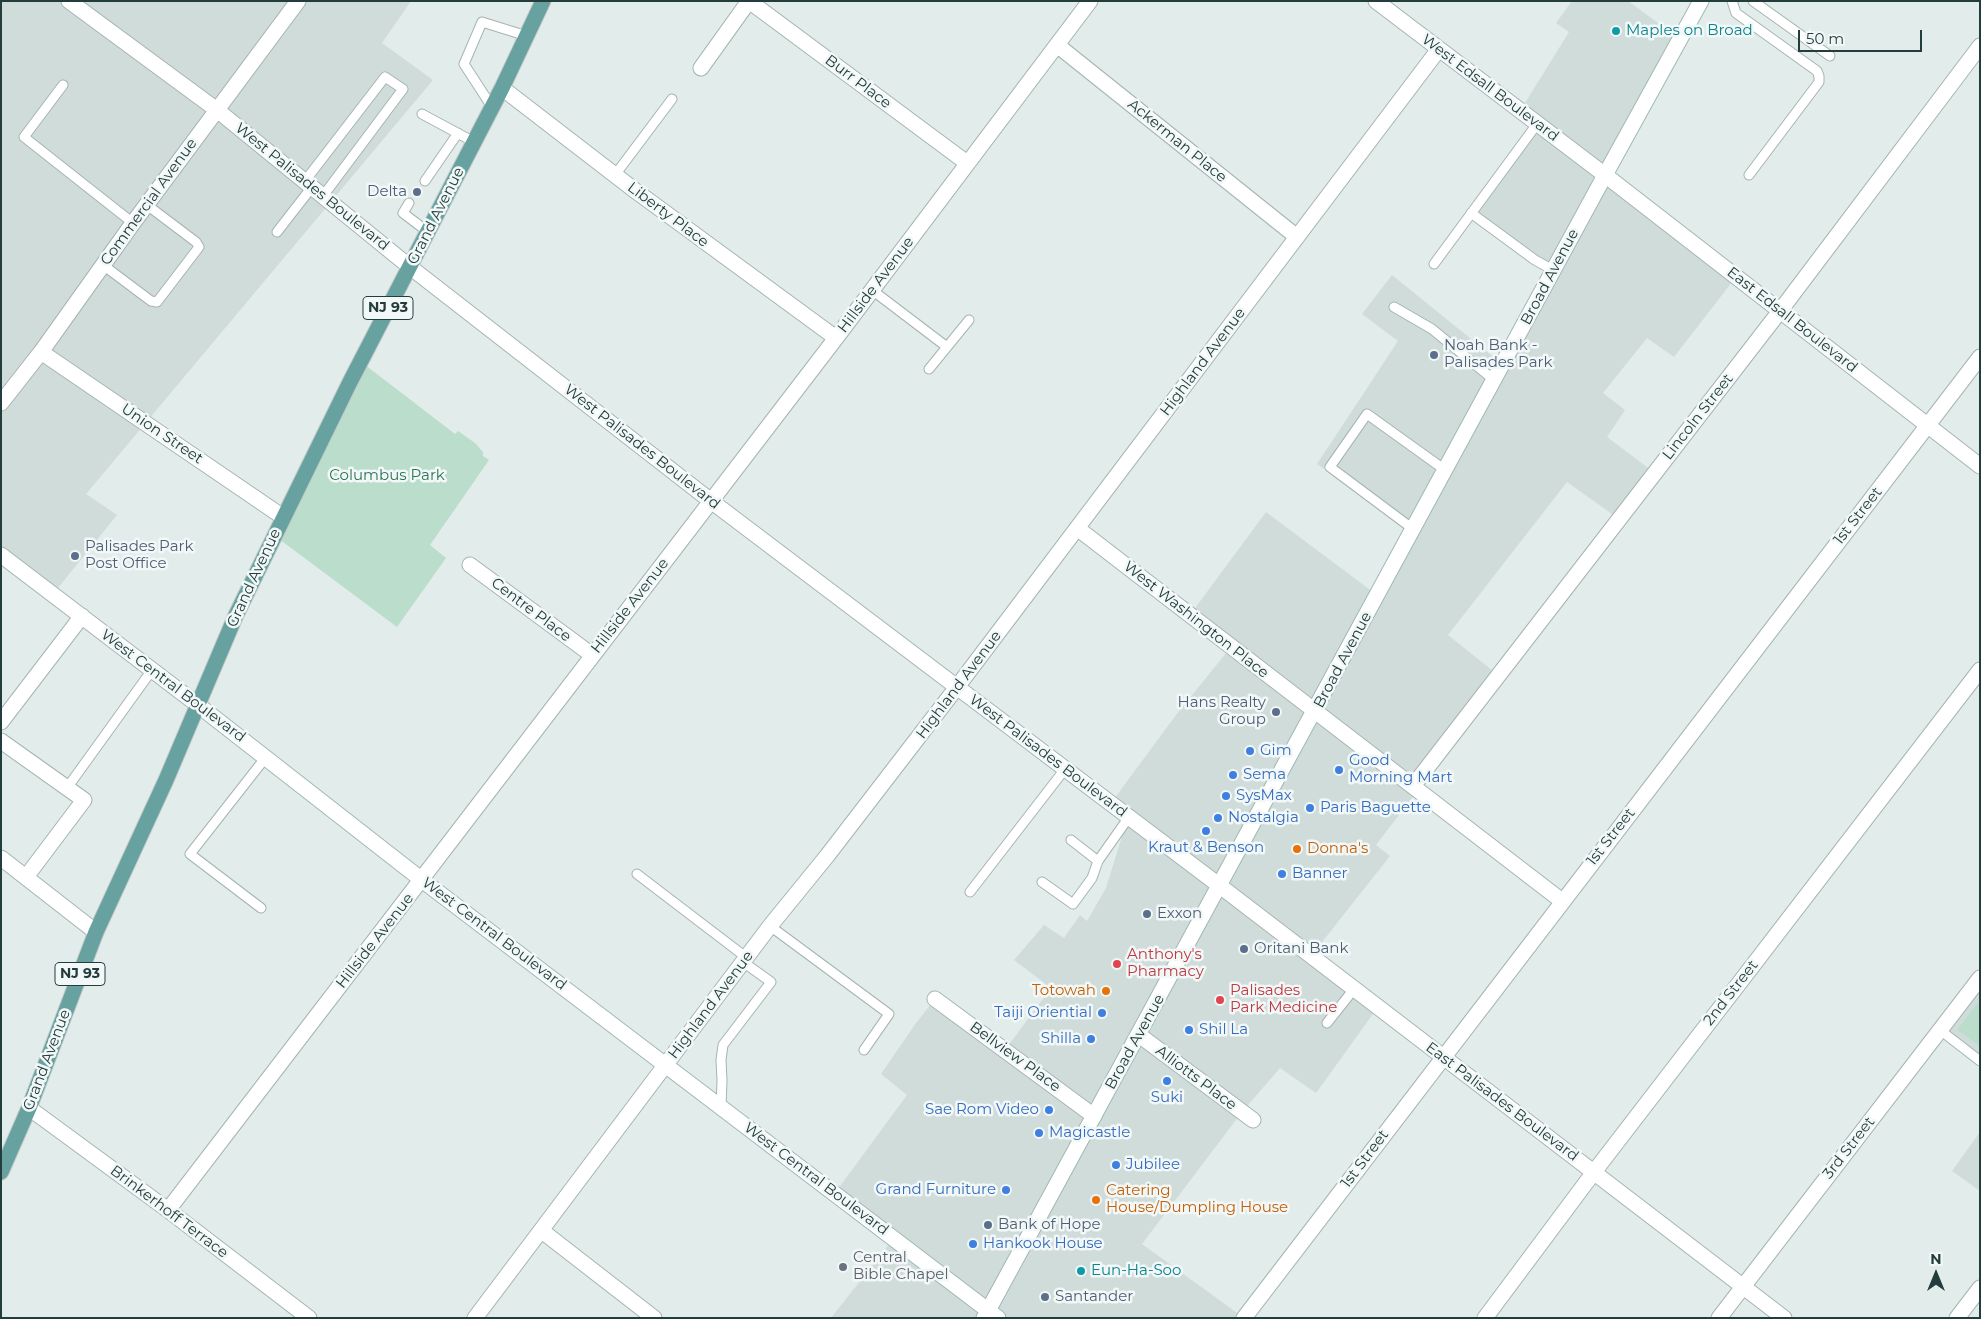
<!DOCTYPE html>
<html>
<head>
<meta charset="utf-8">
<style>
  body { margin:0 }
  #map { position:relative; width:1981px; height:1319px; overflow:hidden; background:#e2ecea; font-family:Montserrat,sans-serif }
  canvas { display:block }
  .frame { position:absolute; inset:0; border:2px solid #223d3c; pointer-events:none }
  .north { position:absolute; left:1911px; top:1249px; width:50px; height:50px; -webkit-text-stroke:4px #f2f8f7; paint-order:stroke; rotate:0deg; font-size:14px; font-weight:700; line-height:20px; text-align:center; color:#223d3c }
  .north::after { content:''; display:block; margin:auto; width:18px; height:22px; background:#223d3c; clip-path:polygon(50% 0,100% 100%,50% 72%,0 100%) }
  .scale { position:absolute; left:1798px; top:30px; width:124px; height:22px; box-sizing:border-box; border:2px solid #223d3c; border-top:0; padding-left:6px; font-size:15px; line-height:18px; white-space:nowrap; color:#223d3c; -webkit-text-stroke:4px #f2f8f7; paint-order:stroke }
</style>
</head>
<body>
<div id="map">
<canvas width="1981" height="1319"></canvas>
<div class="frame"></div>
<div class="north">N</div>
<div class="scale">50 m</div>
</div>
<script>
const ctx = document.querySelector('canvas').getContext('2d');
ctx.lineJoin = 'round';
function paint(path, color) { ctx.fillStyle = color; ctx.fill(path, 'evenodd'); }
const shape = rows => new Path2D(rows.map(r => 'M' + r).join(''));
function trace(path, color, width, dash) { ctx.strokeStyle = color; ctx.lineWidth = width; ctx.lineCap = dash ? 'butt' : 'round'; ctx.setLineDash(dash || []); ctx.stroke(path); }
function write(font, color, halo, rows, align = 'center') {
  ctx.font = font + ' Montserrat,sans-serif'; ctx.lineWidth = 5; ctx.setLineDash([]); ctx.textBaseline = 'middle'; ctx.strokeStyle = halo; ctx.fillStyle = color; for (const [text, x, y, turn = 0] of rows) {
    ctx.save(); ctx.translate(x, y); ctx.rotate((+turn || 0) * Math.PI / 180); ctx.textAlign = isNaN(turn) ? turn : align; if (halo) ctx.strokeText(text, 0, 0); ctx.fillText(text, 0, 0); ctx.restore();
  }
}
paint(shape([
  [1,1,411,1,382,43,433,80,86,494,117,515,53,594,1,554],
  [1572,1,1628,1,1680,39,1605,175,1736,277,1674,357,1647,338,1603,393,1625,410,1607,437,1655,473,1619,519,1567,482,1448,635,1498,675,1418,790,1376,845,1390,856,1311,956,1378,1007,1316,1093,1280,1068,1242,1112,1142,1244,1244,1318,831,1318,894,1238,835,1193,907,1095,881,1074,916,1023,935,999,1005,1050,1051,988,1014,960,1044,925,1064,938,1080,915,1087,921,1106,888,1128,817,1111,803,1176,715,1231,647,1190,615,1266,512,1377,595,1412,531,1317,464,1398,341,1362,314,1392,275,1502,364,1553,270,1471,213,1537,124,1520,111,1569,32,1556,23],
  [1980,978,1980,1061,1940,1030],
  [1980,1132,1980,1191,1952,1171]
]), '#d0dcd9');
paint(shape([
  [360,361,455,434,458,431,475,443,483,452,483,456,489,460,430,545,446,558,397,627,275,536],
  [1980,1000,1980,1046,1957,1030]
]), '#bdc');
const lane = shape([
  [1732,1,1736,13,1817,71,1819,76,1819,82,1749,175],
  [1753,1,1830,56],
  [63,85,24,137,133,223],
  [492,107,464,64,482,22,527,36],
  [422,114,474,142],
  [615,175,672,99],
  [305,181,385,77,403,89,323,196],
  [425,181,458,133],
  [409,203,403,213,428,232],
  [1471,213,1535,260,1553,270],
  [277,232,312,187],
  [1434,264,1537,124],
  [103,265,151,301,157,302,199,247,196,242,147,205],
  [872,290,947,347],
  [1394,307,1432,329,1494,380],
  [929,369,969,320],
  [1413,529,1330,467,1367,414,1445,470],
  [67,788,152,670],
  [1071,840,1098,861],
  [637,874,747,958],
  [1042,882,1073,904,1092,878,1098,861,1129,817],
  [970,892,1065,769],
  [261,908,190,854,266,757],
  [770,926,889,1014,864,1050],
  [1327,1023,1354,989],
  [1940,1030,1980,1061],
  [721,1107,722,1080,721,1060,723,1045,771,982,743,962]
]);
const street = shape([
  [69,1,217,110,410,267,711,501,1220,886,1784,1318],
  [749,1,967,163],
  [1376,1,1605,175,1980,466],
  [1057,45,1297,237],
  [701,68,749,1],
  [502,88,637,192,836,338],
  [41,352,283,517],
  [1,403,41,352,133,223,298,1],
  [1077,528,1562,901],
  [1,555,198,705],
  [470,565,592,655],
  [1,722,82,616],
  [1,741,84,800,26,877],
  [1413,786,1780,311,1980,46],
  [1,858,96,932],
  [935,999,1094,1116],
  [1139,1035,1253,1120],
  [29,1108,168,1210,309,1318],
  [168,1210,836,338,1090,1],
  [542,1231,654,1318],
  [475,1318,770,926,827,856,957,687,1439,49],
  [1244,1318,1980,357],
  [1485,1318,1594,1172,1980,670],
  [1719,1318,1980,978],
  [1957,1318,1980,1288]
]);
const secondary = shape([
  [198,705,422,880,998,1318],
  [984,1318,1605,175,1701,1]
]);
const primary = shape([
  [1,1172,29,1108,96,932,166,780,236,615,350,382,502,88,543,1]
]);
trace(lane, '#a5b4b2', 11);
trace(street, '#a5b4b2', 17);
trace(secondary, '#a0b8b5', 17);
trace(primary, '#c1c9c8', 17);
trace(lane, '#fff', 9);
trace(street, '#fff', 15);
trace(secondary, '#fff', 15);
trace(primary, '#67a1a0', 15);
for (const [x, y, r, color] of [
  [1616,31,5,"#0f9aa8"],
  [417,192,5,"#5c6f8a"],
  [1434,355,5,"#5c6f8a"],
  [75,556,5,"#5c6f8a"],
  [1276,712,5,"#5c6f8a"],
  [1250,751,5,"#3f7fe0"],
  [1339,770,5,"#3f7fe0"],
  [1233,775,5,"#3f7fe0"],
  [1226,796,5,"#3f7fe0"],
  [1310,808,5,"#3f7fe0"],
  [1218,818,5,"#3f7fe0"],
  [1206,831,5,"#3f7fe0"],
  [1297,849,5,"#e8710a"],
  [1282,874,5,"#3f7fe0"],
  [1147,914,5,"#5c6f8a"],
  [1244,949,5,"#5c6f8a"],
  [1117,964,5,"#e0444e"],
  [1106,991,5,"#e8710a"],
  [1220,1000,5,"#e0444e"],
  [1102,1013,5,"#3f7fe0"],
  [1189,1030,5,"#3f7fe0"],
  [1091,1039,5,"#3f7fe0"],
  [1167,1081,5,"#3f7fe0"],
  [1049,1110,5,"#3f7fe0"],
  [1039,1133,5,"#3f7fe0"],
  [1116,1165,5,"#3f7fe0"],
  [1006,1190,5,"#3f7fe0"],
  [1096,1200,5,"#e8710a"],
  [988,1225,5,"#5c6f8a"],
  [973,1244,5,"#3f7fe0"],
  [843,1267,5,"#6b7280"],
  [1081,1271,5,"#0f9aa8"],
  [1045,1297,5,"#5c6f8a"]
]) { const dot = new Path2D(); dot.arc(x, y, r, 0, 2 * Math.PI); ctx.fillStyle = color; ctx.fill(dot); trace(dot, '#f2f8f7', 2); }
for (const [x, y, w] of [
  [388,308,50],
  [80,974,50]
]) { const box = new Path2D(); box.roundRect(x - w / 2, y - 11.5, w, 23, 4); ctx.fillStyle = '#f2f8f7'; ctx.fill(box); trace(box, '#223d3c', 1); }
write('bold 14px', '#223d3c', null, [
  ["NJ 93",388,308],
  ["NJ 93",80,974]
]);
write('15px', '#0d838f', '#f2f8f7', [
  ["Maples on Broad",1626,31],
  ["Eun-Ha-Soo",1091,1271]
], 'left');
write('15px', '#223d3c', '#f2f8f7', [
  ["Burr Place",858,82,37],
  ["West Edsall Boulevard",1490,88,37],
  ["Ackerman Place",1177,141,39],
  ["West Palisades Boulevard",312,187,39],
  ["Commercial Avenue",149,202,-54],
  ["Liberty Place",668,215,37],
  ["Grand Avenue",436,216,-63],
  ["Broad Avenue",1550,277,-62],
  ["Hillside Avenue",876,285,-53],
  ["East Edsall Boulevard",1792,320,38],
  ["Highland Avenue",1203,362,-53],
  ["Lincoln Street",1698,417,-52],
  ["Union Street",162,434,34],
  ["West Palisades Boulevard",642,447,38],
  ["1st Street",1858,516,-52],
  ["Grand Avenue",254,578,-65],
  ["Hillside Avenue",630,606,-52],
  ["Centre Place",531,610,37],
  ["West Washington Place",1196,620,38],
  ["Broad Avenue",1343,660,-62],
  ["Highland Avenue",959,685,-53],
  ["West Central Boulevard",173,686,37],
  ["West Palisades Boulevard",1048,756,37],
  ["1st Street",1611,837,-52],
  ["West Central Boulevard",494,934,37],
  ["Hillside Avenue",375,941,-52],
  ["2nd Street",1731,993,-52],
  ["Highland Avenue",711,1005,-53],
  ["Broad Avenue",1135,1042,-61],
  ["Bellview Place",1015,1057,36],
  ["Grand Avenue",47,1060,-69],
  ["Alliotts Place",1196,1078,37],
  ["East Palisades Boulevard",1502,1102,37],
  ["3rd Street",1849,1148,-52],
  ["1st Street",1365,1159,-53],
  ["West Central Boulevard",816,1179,37],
  ["Brinkerhoff Terrace",169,1212,37]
]);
write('15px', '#4e5e75', '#f2f8f7', [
  ["Delta",407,192,"right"],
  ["Noah Bank -",1444,346],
  ["Palisades Park",1444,363],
  ["Palisades Park",85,547],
  ["Post Office",85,564],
  ["Hans Realty",1266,703,"right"],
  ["Group",1266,720,"right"],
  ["Exxon",1157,914],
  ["Oritani Bank",1254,949],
  ["Bank of Hope",998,1225],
  ["Santander",1055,1297]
], 'left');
write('15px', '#2d7359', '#f2f8f7', [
  ["Columbus Park",387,476]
]);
write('15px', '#366cbe', '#f2f8f7', [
  ["Gim",1260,751],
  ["Good",1349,761],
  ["Morning Mart",1349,778],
  ["Sema",1243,775],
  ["SysMax",1236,796],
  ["Paris Baguette",1320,808],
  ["Nostalgia",1228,818],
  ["Kraut & Benson",1206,848,"center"],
  ["Banner",1292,874],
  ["Taiji Oriential",1092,1013,"right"],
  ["Shil La",1199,1030],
  ["Shilla",1081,1039,"right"],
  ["Suki",1167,1098,"center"],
  ["Sae Rom Video",1039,1110,"right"],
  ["Magicastle",1049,1133],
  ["Jubilee",1126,1165],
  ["Grand Furniture",996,1190,"right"],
  ["Hankook House",983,1244]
], 'left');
write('15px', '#c56008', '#f2f8f7', [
  ["Donna's",1307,849],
  ["Totowah",1096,991,"right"],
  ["Catering",1106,1191],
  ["House/Dumpling House",1106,1208]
], 'left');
write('15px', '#be3a42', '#f2f8f7', [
  ["Anthony's",1127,955],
  ["Pharmacy",1127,972],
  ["Palisades",1230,991],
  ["Park Medicine",1230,1008]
], 'left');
write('15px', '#5b616d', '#f2f8f7', [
  ["Central",853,1258],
  ["Bible Chapel",853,1275]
], 'left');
</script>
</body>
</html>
